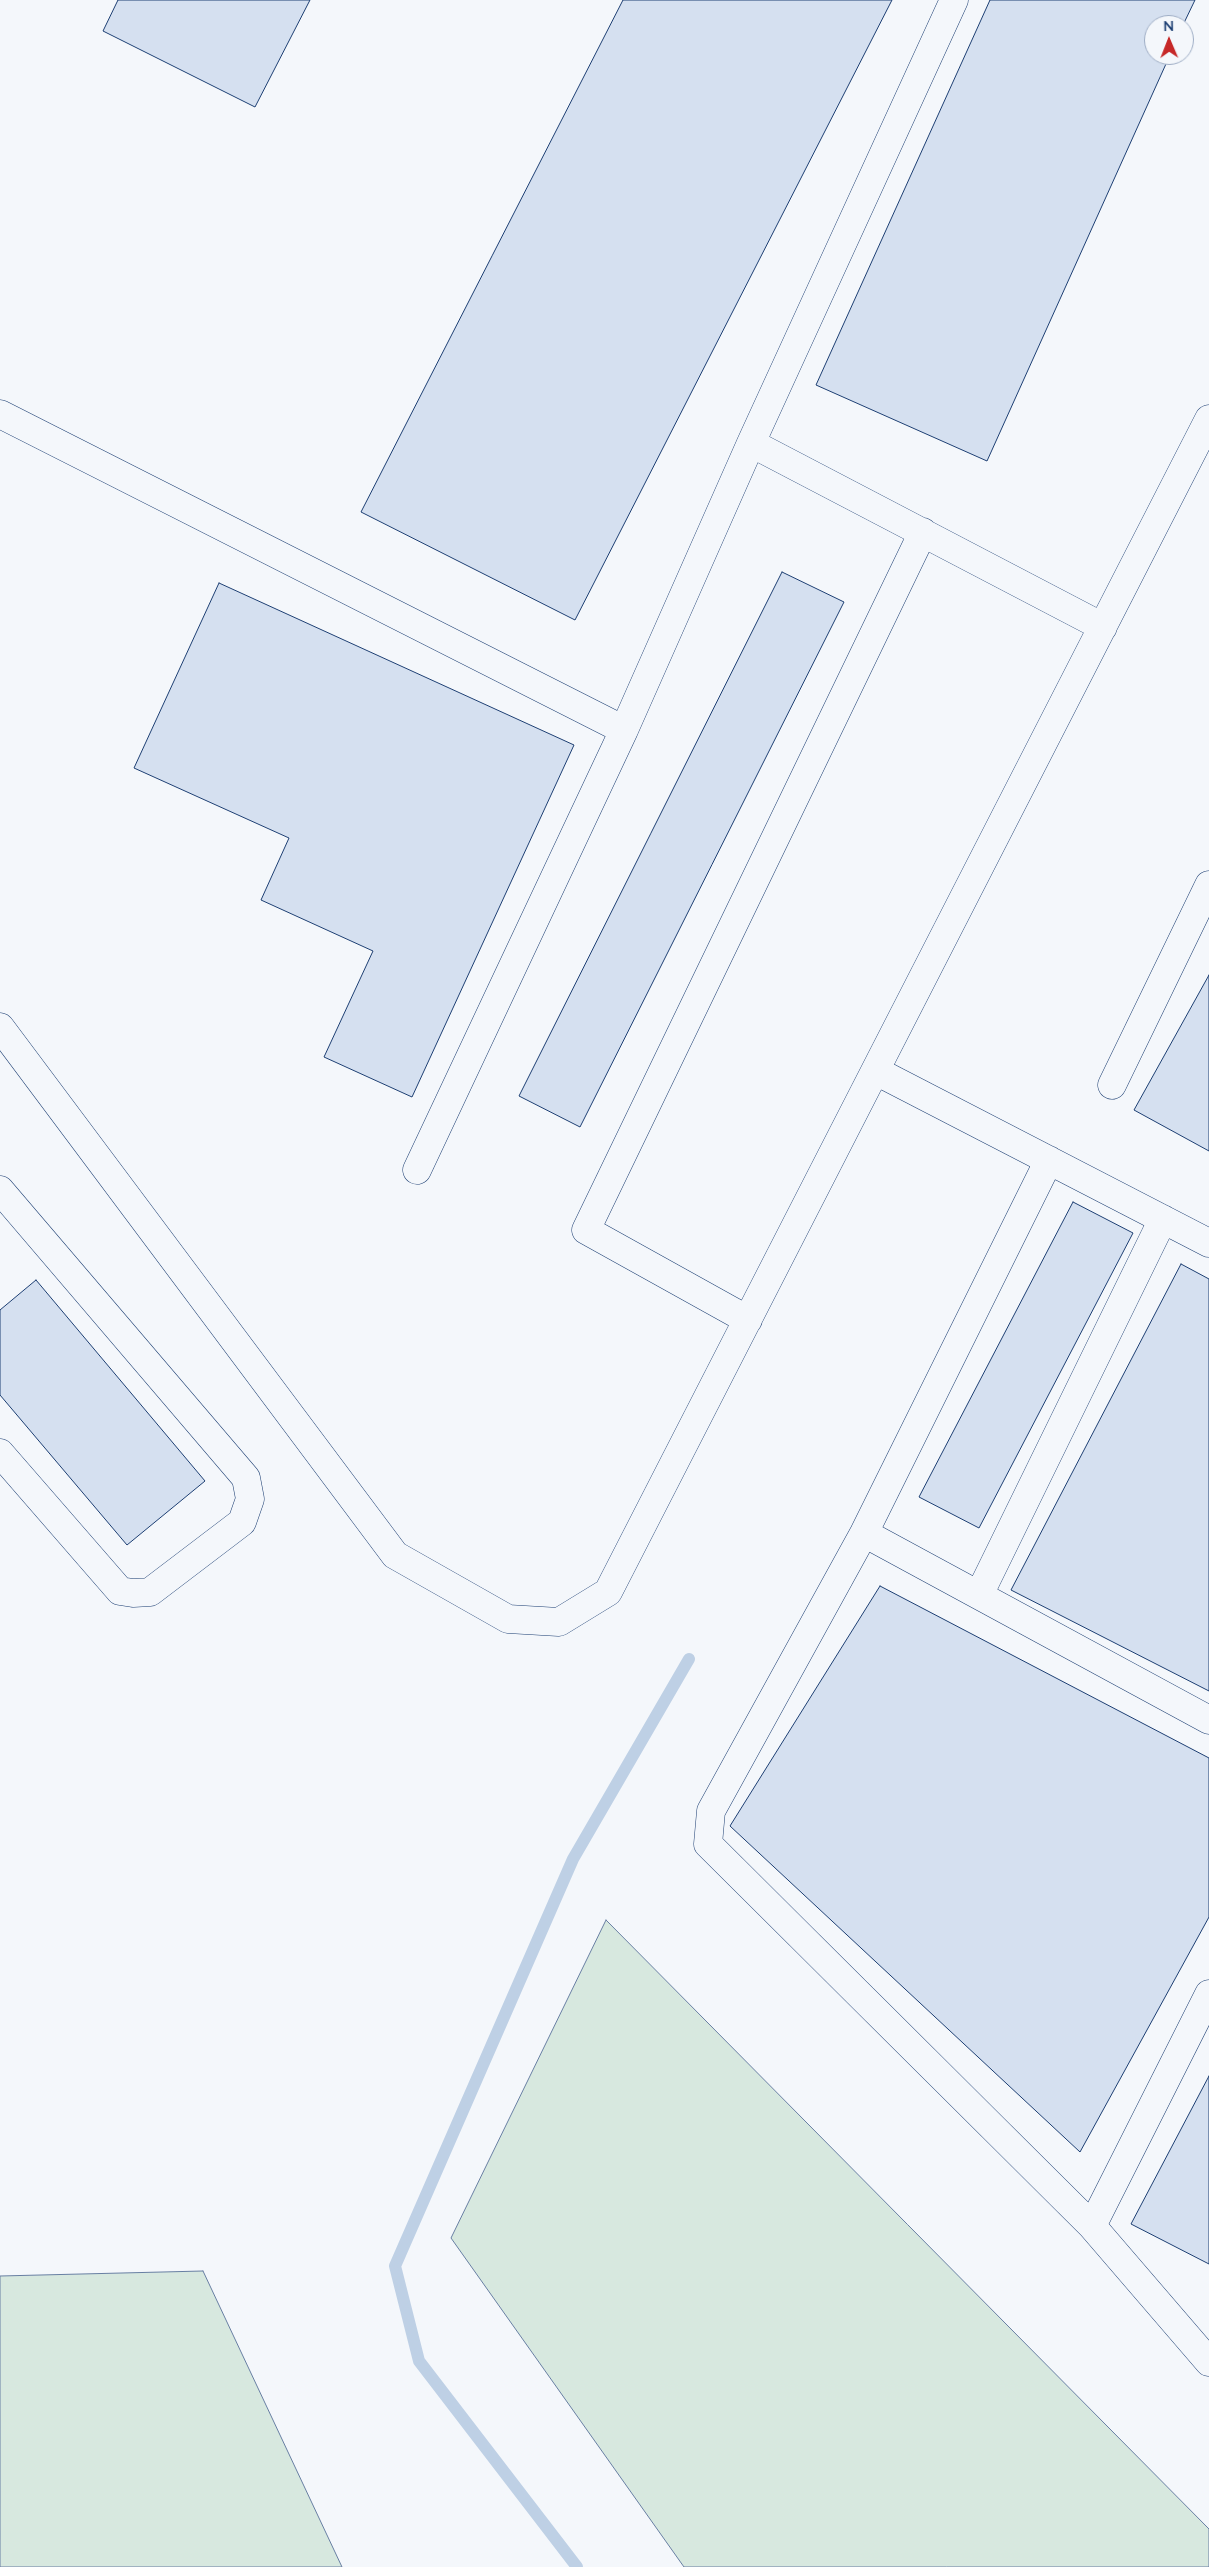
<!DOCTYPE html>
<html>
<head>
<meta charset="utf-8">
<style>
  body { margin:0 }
  #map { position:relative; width:1209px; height:2567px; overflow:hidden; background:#f4f7fb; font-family:Lato,sans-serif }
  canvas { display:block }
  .north { position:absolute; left:1144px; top:15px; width:50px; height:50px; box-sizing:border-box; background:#f4f7fb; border:1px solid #9eadc5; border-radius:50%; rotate:359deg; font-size:14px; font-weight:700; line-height:20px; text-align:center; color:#1d3f73 }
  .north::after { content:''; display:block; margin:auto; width:18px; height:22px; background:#c62828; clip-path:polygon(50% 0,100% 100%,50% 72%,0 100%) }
</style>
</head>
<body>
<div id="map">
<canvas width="1209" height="2567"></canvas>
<div class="north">N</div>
</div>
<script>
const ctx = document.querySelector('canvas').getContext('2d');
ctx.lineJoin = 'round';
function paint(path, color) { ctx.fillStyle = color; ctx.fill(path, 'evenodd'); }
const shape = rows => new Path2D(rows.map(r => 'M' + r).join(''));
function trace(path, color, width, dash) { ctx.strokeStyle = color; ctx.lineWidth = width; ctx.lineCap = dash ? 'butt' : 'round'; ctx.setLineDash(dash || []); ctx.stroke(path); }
const green = shape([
  [606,1920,1209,2529,1209,2567,684,2567,451,2238,606,1920],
  [203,2271,342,2567,0,2567,0,2276,203,2271]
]);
paint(green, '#d7e8df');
trace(green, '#687fa3', 1);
trace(shape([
  [577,2567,419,2361,395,2266,573,1859,689,1659]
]), '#bed0e5', 12);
const building = shape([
  [118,0,310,0,255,107,103,31,118,0],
  [623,0,892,0,575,620,361,512,623,0],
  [990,0,1195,0,1183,25,1154,25,1154,55,1170,55,987,461,816,385,990,0],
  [782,572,844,602,580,1127,519,1096,782,572],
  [219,583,574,745,412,1097,324,1057,373,951,261,900,289,838,134,768,219,583],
  [1209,975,1209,1151,1134,1110,1209,975],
  [1073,1202,1133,1233,979,1528,919,1497,1073,1202],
  [1181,1264,1209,1279,1209,1691,1011,1590,1181,1264],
  [36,1280,205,1481,127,1545,0,1395,0,1310,36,1280],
  [880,1586,1209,1758,1209,1917,1080,2152,730,1826,880,1586],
  [1209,2076,1209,2264,1131,2224,1209,2076]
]);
paint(building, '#d5e0f0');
trace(building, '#1d3f73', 1);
const minor = shape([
  [0,414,624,730],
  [751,443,1103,627],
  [0,1027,395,1555,508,1619,559,1622,608,1592,1209,419],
  [876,1071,1209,1243],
  [1112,1085,1209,885],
  [1049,1160,864,1533,711,1811,708,1844,1092,2226,1209,2362],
  [417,1170,624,730,751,443,954,0],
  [0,1190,246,1478,250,1499,242,1522,150,1592,133,1593,120,1591,0,1453],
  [748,1320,586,1230,923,532],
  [864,1533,1209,1720],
  [979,1595,1163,1219],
  [1092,2226,1209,1994]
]);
trace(minor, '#1d3f73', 29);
trace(minor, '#f4f7fb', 28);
</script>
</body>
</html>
